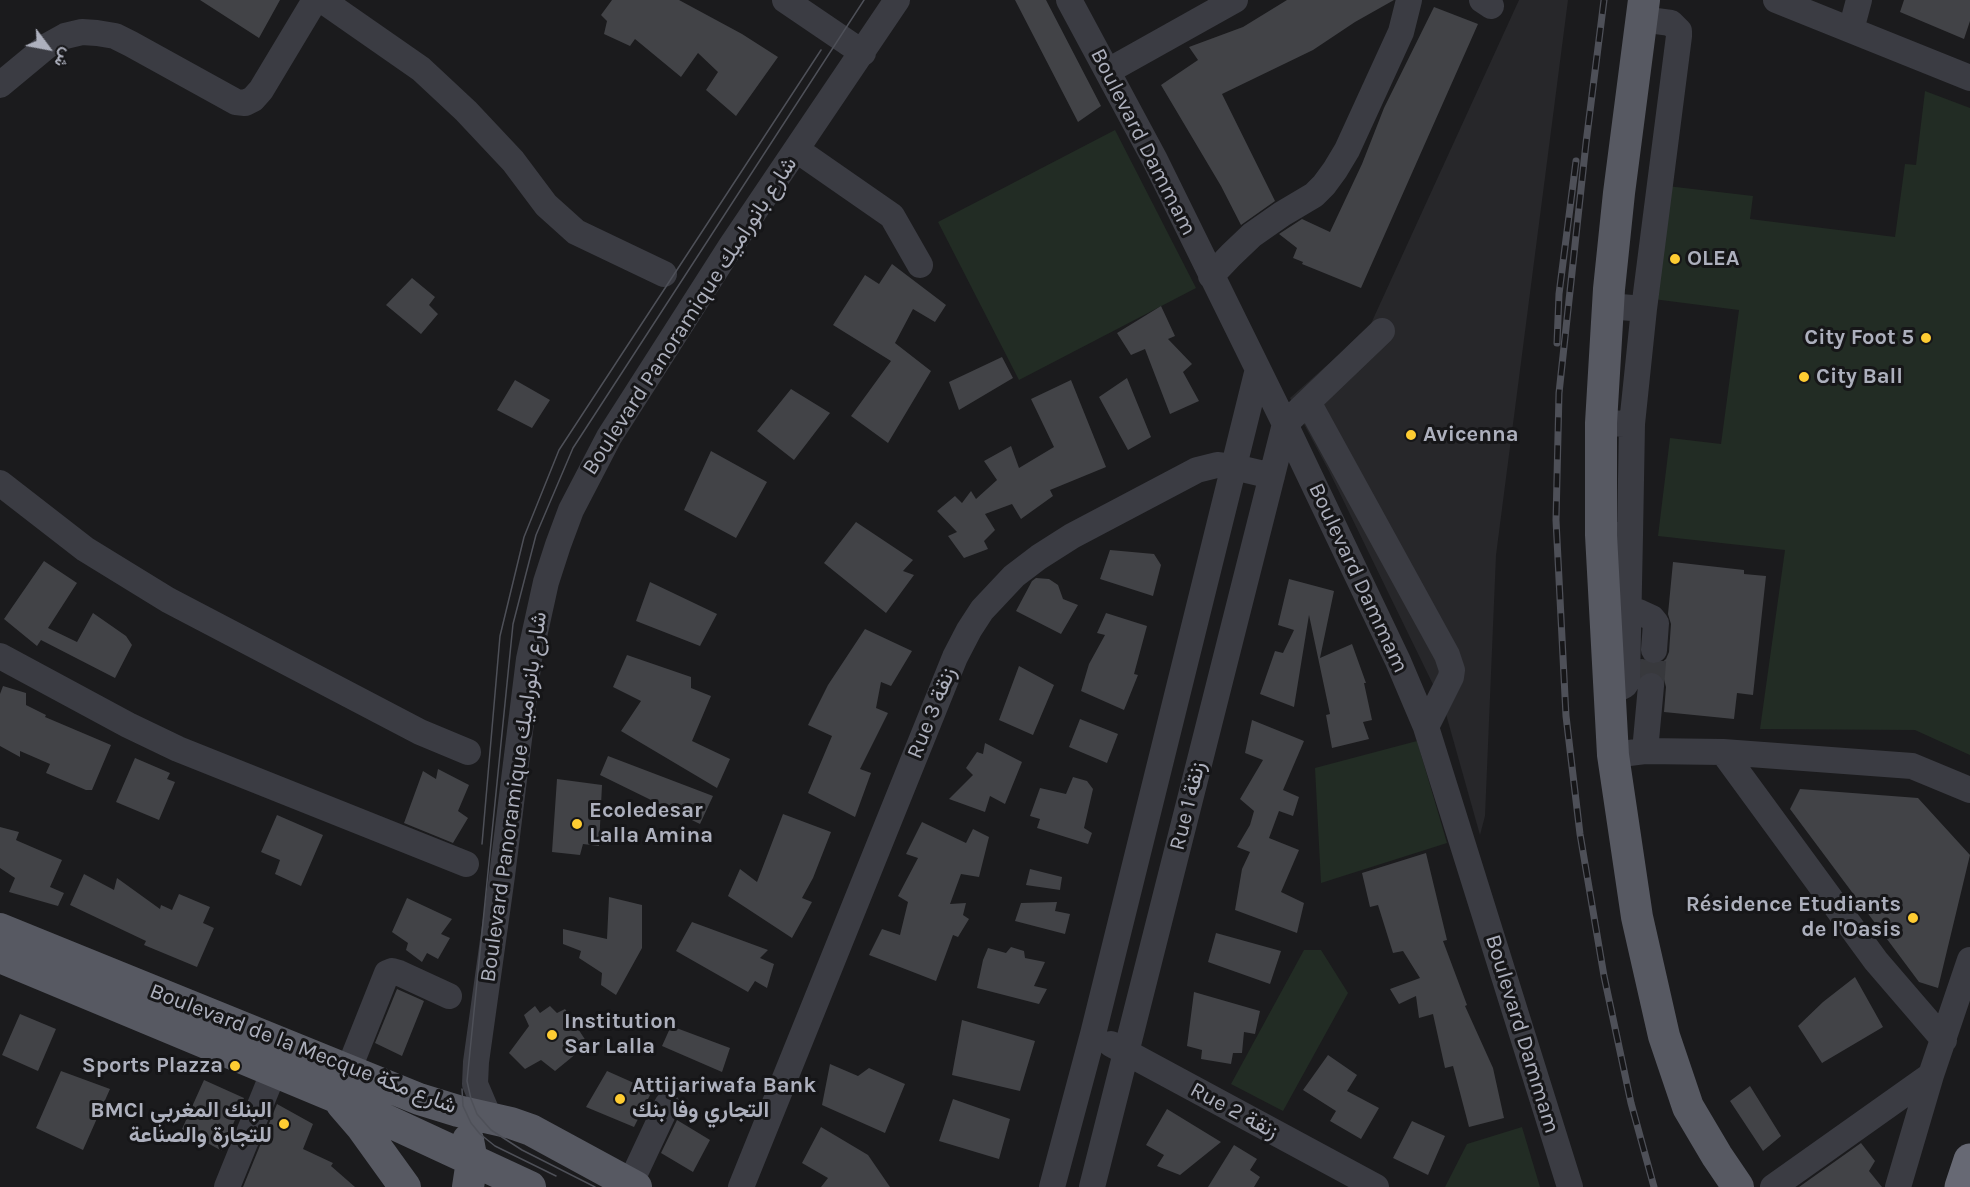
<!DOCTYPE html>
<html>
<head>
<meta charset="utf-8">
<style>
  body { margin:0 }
  #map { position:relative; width:1970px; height:1187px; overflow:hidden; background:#1b1b1d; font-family:Karla,Vazirmatn,sans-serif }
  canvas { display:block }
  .north { position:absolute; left:18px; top:18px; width:60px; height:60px; -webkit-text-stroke:4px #161618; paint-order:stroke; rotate:122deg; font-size:16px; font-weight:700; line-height:24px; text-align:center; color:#adb0bd }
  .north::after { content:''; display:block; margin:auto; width:21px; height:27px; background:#adb0bd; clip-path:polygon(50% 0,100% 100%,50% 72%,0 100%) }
</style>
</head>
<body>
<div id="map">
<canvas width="1970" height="1187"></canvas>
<div class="north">ش</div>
</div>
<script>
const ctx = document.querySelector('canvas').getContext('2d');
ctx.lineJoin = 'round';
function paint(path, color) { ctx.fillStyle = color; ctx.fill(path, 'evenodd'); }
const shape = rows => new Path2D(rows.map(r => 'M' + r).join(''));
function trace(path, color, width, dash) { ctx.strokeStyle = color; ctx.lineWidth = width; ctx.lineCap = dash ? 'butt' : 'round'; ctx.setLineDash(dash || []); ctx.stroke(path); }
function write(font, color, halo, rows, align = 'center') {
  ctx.font = font + ' Karla,Vazirmatn,sans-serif'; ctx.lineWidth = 6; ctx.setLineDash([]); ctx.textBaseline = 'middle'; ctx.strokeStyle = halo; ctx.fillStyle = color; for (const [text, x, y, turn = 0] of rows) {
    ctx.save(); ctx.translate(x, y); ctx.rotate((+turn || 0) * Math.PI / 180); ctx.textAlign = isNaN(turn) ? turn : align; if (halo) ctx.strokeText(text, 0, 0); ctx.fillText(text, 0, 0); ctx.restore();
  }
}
paint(shape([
  [1519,0,1568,0,1496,555,1485,816,1480,835,1444,707,1329,471,1290,398,1369,328]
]), '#27272a');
paint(shape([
  [1925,91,1970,108,1970,755,1915,730,1760,729,1785,550,1658,536,1670,438,1721,444,1739,310,1653,299,1667,186,1753,196,1750,219,1895,237,1905,164,1916,165],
  [1115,130,1196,288,1019,380,938,222],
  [1417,741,1447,843,1321,883,1315,768],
  [1304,950,1321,950,1348,993,1283,1111,1231,1084],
  [1522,1127,1540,1187,1445,1187,1467,1144]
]), '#222c24');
paint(shape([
  [200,0,280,0,259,38],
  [612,0,679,0,742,34,778,57,736,116,706,90,718,72,698,53,681,77,635,39,630,46,604,34,607,21,601,15],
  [1015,0,1046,0,1101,106,1078,122],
  [1287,0,1394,0,1355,22,1313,50,1222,94,1275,201,1241,225,1221,186,1161,85,1198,60,1189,47,1243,27],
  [1904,0,1970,0,1970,21,1964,39,1900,12],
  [1434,7,1478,24,1361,288,1302,264,1303,262,1293,258,1297,248,1279,234,1302,219,1330,232,1362,164,1384,108],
  [892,264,946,305,935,322,913,309,895,343,931,371,888,443,851,416,891,361,833,325,865,275,879,284],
  [412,278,435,297,429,305,438,314,421,334,386,305],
  [1161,306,1175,336,1168,339,1192,364,1183,372,1199,401,1170,414,1145,349,1131,355,1117,333],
  [1002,357,1013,378,959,410,949,382],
  [1127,378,1151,437,1128,450,1099,397],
  [515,380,550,400,532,428,497,410],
  [1071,380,1106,467,1050,490,1053,496,1021,519,1012,504,985,514,995,530,984,541,988,549,964,558,948,536,957,532,937,511,955,496,962,503,971,491,976,499,997,480,984,461,1011,446,1019,468,1054,447,1031,399],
  [791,389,830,413,794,460,757,431],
  [711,451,767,482,736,538,684,510],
  [856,522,913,560,903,571,914,575,886,613,824,563],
  [1110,550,1154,554,1161,565,1153,596,1100,579],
  [44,561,77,583,48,628,77,642,93,613,126,636,132,645,115,678,41,640,37,646,4,619],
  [1673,562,1744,570,1744,574,1766,576,1753,695,1737,693,1734,719,1664,712,1666,687,1664,679,1659,673,1653,671,1642,674,1642,659,1652,665,1660,664,1666,659,1669,652,1671,624,1668,614],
  [1036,578,1049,579,1058,585,1063,599,1078,605,1061,634,1016,611,1032,581],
  [1289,579,1334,591,1320,658,1352,644,1366,683,1364,683,1372,720,1363,722,1369,739,1332,748,1326,715,1330,714,1309,615,1294,707,1260,694,1275,651,1283,653,1294,630,1278,625],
  [650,582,717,614,700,646,636,621],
  [1106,613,1147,626,1134,674,1138,675,1124,710,1081,691,1089,664,1105,635,1097,633],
  [865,629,912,651,891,686,881,682,876,708,888,713,860,769,871,773,855,817,808,793,832,736,808,725,828,685],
  [627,655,691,677,691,688,711,696,692,741,730,759,717,788,621,731,641,701,613,687],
  [1019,666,1054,685,1033,735,999,720],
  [3,686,26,693,26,705,46,715,45,717,111,745,92,790,86,790,46,773,50,764,20,751,20,757,0,746,0,694],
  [1080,719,1118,734,1107,763,1069,747],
  [1252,720,1304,741,1283,790,1299,797,1293,816,1279,811,1269,838,1299,850,1281,892,1304,903,1297,933,1235,910,1242,869,1250,852,1237,847,1250,825,1254,811,1240,799,1263,760,1245,753],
  [985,743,1022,762,1005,804,990,796,985,812,949,799,973,775,966,768,977,752,983,754],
  [608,756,713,796,700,824,600,775],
  [135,758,170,773,167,779,175,782,159,820,116,802],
  [438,769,469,785,458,811,468,818,453,843,404,823,423,771,436,779],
  [1073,777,1087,781,1093,789,1084,828,1092,833,1088,844,1037,828,1040,819,1030,816,1040,788,1066,794],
  [557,779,602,785,599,846,583,844,580,855,552,852],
  [1800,789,1918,798,1970,855,1938,988,1919,982,1790,809],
  [783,814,831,832,813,878,802,898,812,902,792,938,728,896,740,869,757,882],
  [277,815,323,835,301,886,275,874,280,860,261,852],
  [922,822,966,843,973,829,989,837,979,877,961,874,950,904,966,903,963,915,969,919,958,937,953,935,936,981,869,955,882,929,900,935,908,902,898,896,918,858,906,854],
  [0,827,19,832,16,840,18,841,62,860,50,887,64,893,58,906,9,892,15,878,0,868],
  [1426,853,1447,940,1443,941,1467,1005,1465,1006,1493,1068,1504,1118,1469,1127,1453,1066,1445,1068,1433,1014,1419,1018,1416,996,1399,1004,1390,989,1420,978,1403,951,1393,953,1378,905,1370,907,1362,873],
  [1030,869,1062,877,1060,890,1026,885],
  [84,874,114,890,117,878,160,909,161,905,172,910,179,894,210,907,203,923,214,928,197,967,144,945,146,941,70,905],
  [609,897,642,905,642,948,616,995,601,985,602,973,579,958,581,951,563,944,563,929,607,939],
  [407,898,452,919,441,934,450,938,438,959,427,953,422,962,406,950,408,943,392,932],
  [1057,902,1055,911,1070,914,1065,934,1015,921,1021,903],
  [692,922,768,950,760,958,774,964,767,988,755,981,748,992,676,951],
  [1216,933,1281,951,1270,984,1208,962],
  [1011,947,1024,951,1025,958,1045,962,1034,986,1047,989,1039,1004,977,988,983,960,988,948,1006,953],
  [1855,977,1883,1027,1822,1063,1798,1026,1823,1002],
  [397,989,424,1001,402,1056,375,1043],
  [1194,992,1260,1011,1255,1034,1244,1032,1242,1053,1233,1053,1231,1064,1201,1059,1202,1050,1187,1046],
  [535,1006,540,1013,550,1006,557,1013,565,1009,588,1044,555,1071,541,1060,525,1069,509,1053,529,1026,524,1015],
  [20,1014,56,1029,38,1071,2,1055],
  [962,1020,1035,1041,1020,1091,952,1075],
  [671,1026,730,1048,722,1072,662,1046],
  [1328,1055,1357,1075,1347,1091,1379,1108,1361,1139,1330,1121,1336,1111,1303,1090],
  [830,1064,858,1076,869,1068,905,1084,885,1133,822,1105],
  [61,1071,110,1089,83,1150,36,1128],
  [607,1071,652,1091,634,1127,586,1107],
  [204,1080,244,1098,222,1151,182,1129],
  [1750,1086,1781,1136,1763,1151,1730,1101],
  [953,1099,1010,1119,999,1159,939,1141],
  [277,1104,313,1124,303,1149,333,1163,331,1166,355,1187,243,1187],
  [1167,1109,1221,1142,1180,1175,1157,1166,1164,1155,1146,1145],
  [677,1120,710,1140,693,1172,661,1153],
  [1412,1121,1445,1136,1428,1175,1393,1158],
  [821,1127,868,1155,890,1187,821,1187,828,1178,802,1163],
  [1861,1143,1875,1161,1869,1171,1882,1187,1799,1187],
  [1234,1145,1257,1159,1250,1170,1260,1177,1254,1187,1208,1187]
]), '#424347');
trace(shape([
  [1651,686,1654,650]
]), '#38393d', 26, [26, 13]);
trace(shape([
  [322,0,421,69,466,111,513,161,546,205,576,232,664,274],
  [785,0,863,53],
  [1069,0,1155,160,1285,424,1398,661,1426,727,1570,1187],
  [1482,0,1491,6],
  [1776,0,1970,78],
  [1851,30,1859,0],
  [1108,71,1235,0],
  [0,85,47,46,65,36,82,32,97,33,115,36,131,44,236,102,245,103,253,99,261,90,315,0],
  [797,150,892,216,920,265],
  [1211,276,1231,255,1252,235,1282,214,1314,195,1324,185,1335,170,1347,150,1401,32,1409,0],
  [1608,306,1644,309,1679,36,1679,31,1671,23,1641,19],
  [1308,402,1447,655,1452,670,1451,677,1426,727],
  [1601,423,1632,424,1644,309],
  [0,483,85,549,168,600,420,732,468,752],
  [1615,535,1630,535,1632,424],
  [1614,603,1641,613,1652,618,1656,623,1654,650],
  [0,656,128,725,178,749,466,864],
  [1609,693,1625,685,1627,681,1630,535],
  [1645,751,1651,686],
  [1723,752,1876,961,1944,1040],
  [1613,755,1645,751,1723,752,1912,766,1970,790],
  [1111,1044,1376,1187],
  [348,1071,387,973,392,971,399,973,449,996],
  [489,1117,475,1084,476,1062,502,876,529,659,546,582,558,545,571,510,609,437,731,246,897,0],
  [630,1184,667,1105],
  [227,1187,274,1071],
  [741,1187,955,657,969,630,982,610,1014,576,1039,557,1072,536,1197,470,1217,465,1234,467,1272,476],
  [1052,1187,1093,1034,1258,369],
  [1092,1187,1285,424,1382,331],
  [1773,1187,1931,1075],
  [1898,1187,1931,1075,1970,960]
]), '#3b3c43', 26);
trace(shape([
  [1644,0,1619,193,1609,289,1601,423,1601,535,1613,755,1637,917,1664,1036,1688,1107,1717,1156,1738,1187],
  [0,929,419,1099,458,1111,511,1123,531,1130,636,1187],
  [0,957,336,1097,530,1187],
  [342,1104,361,1126,405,1187],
  [468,1140,472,1161,468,1187]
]), '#575962', 32);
trace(shape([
  [1961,1187,1970,1160]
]), '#676974', 33);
trace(shape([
  [482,844,500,636,524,537,559,450,821,50],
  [462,1089,463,1106,471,1123,480,1134,495,1146,556,1176],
  [595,1187,522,1150,491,1130,477,1114,471,1099,467,1081,513,624,536,535,573,448,864,0]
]), '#4e5058', 1.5);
const rail = shape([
  [1604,0,1586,143,1559,393,1556,520,1566,716,1580,834,1604,976,1631,1103,1654,1187],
  [1557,343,1559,294,1576,161]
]);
trace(rail, '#4e5058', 7);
trace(rail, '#161618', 4.5, [14]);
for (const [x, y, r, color] of [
  [1675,259,6,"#fecc32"],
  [1926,338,6,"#fecc32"],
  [1804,377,6,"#fecc32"],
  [1411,435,6,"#fecc32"],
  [577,824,6,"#fecc32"],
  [1913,918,6,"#fecc32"],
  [552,1035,6,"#fecc32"],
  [235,1066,6,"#fecc32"],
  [620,1099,6,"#fecc32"],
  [284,1124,6,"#fecc32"]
]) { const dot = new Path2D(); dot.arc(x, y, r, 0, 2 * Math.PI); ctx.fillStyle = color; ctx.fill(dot); trace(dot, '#161618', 2); }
write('22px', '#adb0bd', '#161618', [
  ["Boulevard Dammam",1143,142,63],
  ["Boulevard Panoramique شارع بانوراميك",690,316,-57],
  ["Boulevard Dammam",1358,578,65],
  ["Rue 3 زنقة",932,713,-68],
  ["Boulevard Panoramique شارع بانوراميك",514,797,-82],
  ["Rue 1 زنقة",1188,806,-76],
  ["Boulevard Dammam",1522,1034,73],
  ["Boulevard de la Mecque شارع مكة",303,1049,21],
  ["Rue 2 زنقة",1234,1111,28]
]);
write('bold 22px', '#adb0bd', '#161618', [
  ["OLEA",1687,259],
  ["City Foot 5",1914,338,"right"],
  ["City Ball",1816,377],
  ["Avicenna",1423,435],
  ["Ecoledesar",589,811],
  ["Lalla Amina",589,836],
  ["Résidence Etudiants",1901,905,"right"],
  ["de l'Oasis",1901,930,"right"],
  ["Institution",564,1022],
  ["Sar Lalla",564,1047],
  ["Sports Plazza",223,1066,"right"],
  ["Attijariwafa Bank",632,1086],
  ["التجاري وفا بنك",632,1111],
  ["BMCI البنك المغربي",272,1111,"right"],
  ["للتجارة والصناعة",272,1136,"right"]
], 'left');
</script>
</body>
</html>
